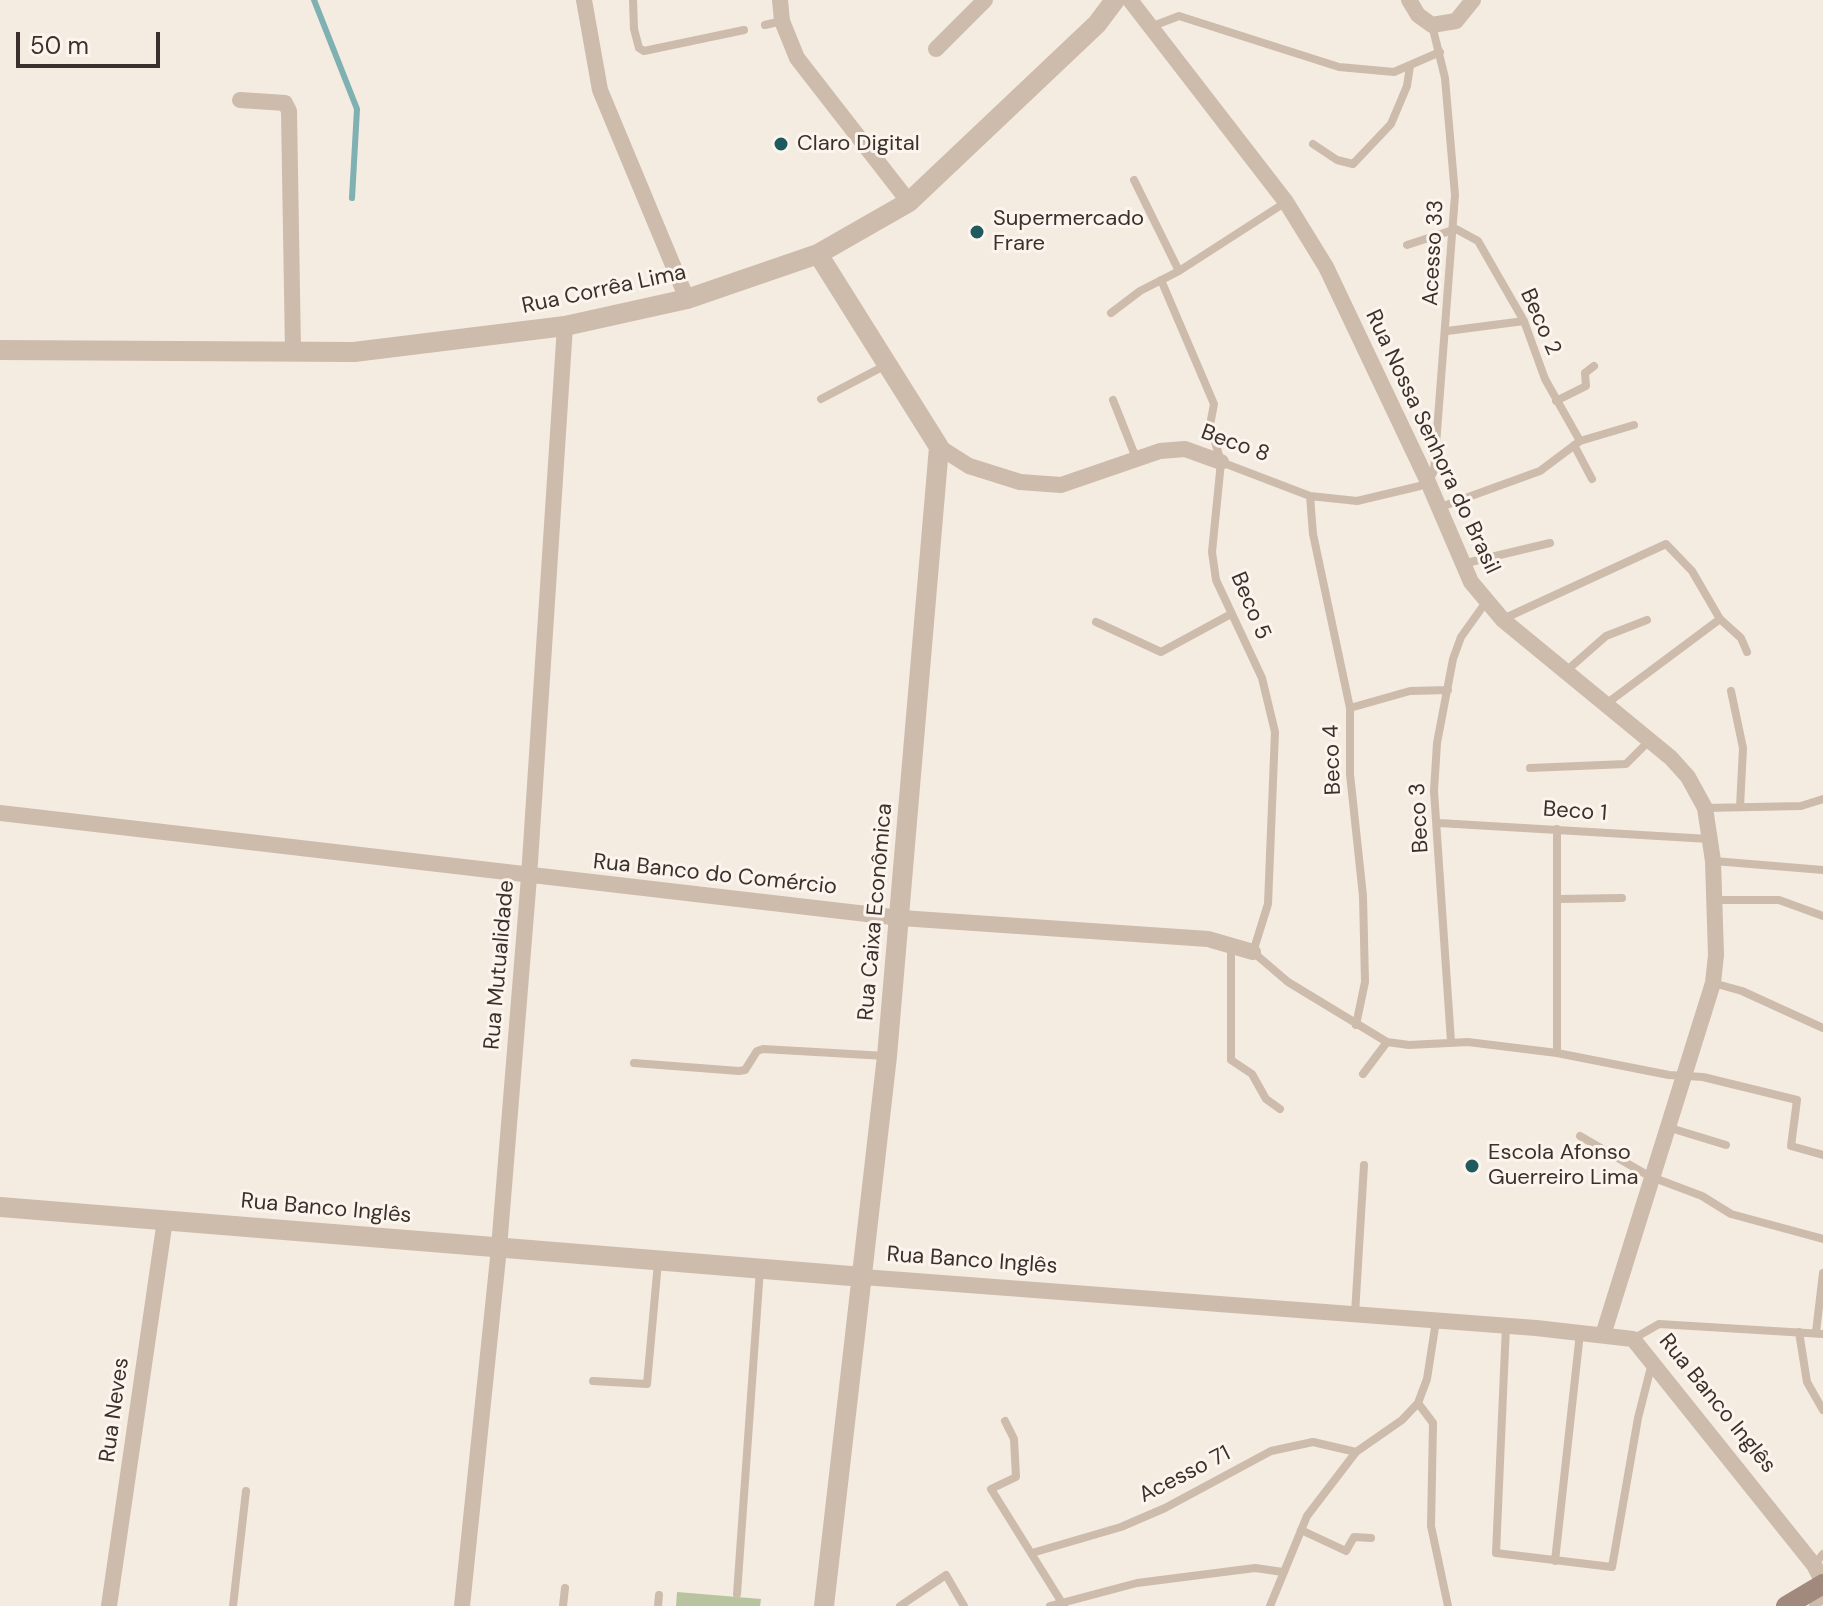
<!DOCTYPE html>
<html>
<head>
<meta charset="utf-8">
<style>
  body { margin:0 }
  #map { position:relative; width:1823px; height:1606px; overflow:hidden; background:#f4ebe1; font-family:"DM Sans",sans-serif }
  canvas { display:block }
  .scale { position:absolute; left:16px; top:32px; width:144px; height:36px; box-sizing:border-box; border:4px solid #3b302b; border-top:0; padding-left:10px; font-size:24px; line-height:28px; white-space:nowrap; color:#3b302b; -webkit-text-stroke:6px #fbf5ee; paint-order:stroke }
</style>
</head>
<body>
<div id="map">
<canvas width="1823" height="1606"></canvas>
<div class="scale">50 m</div>
</div>
<script>
const ctx = document.querySelector('canvas').getContext('2d');
ctx.lineJoin = 'round';
function paint(path, color) { ctx.fillStyle = color; ctx.fill(path, 'evenodd'); }
const shape = rows => new Path2D(rows.map(r => 'M' + r).join(''));
function trace(path, color, width, dash) { ctx.strokeStyle = color; ctx.lineWidth = width; ctx.lineCap = dash ? 'butt' : 'round'; ctx.setLineDash(dash || []); ctx.stroke(path); }
function write(font, color, halo, rows, align = 'center') {
  ctx.font = font + ' "DM Sans",sans-serif'; ctx.lineWidth = 6; ctx.setLineDash([]); ctx.textBaseline = 'middle'; ctx.strokeStyle = halo; ctx.fillStyle = color; for (const [text, x, y, turn = 0] of rows) {
    ctx.save(); ctx.translate(x, y); ctx.rotate((+turn || 0) * Math.PI / 180); ctx.textAlign = isNaN(turn) ? turn : align; if (halo) ctx.strokeText(text, 0, 0); ctx.fillText(text, 0, 0); ctx.restore();
  }
}
paint(shape([
  [677,1592,761,1599,760,1606,676,1606]
]), '#b8c4a0');
trace(shape([
  [314,0,357,109,352,198]
]), '#7fb0b2', 6);
trace(shape([
  [633,0,634,29,639,48,644,51,744,30],
  [765,25,782,21],
  [1153,26,1179,16,1339,67,1394,72,1440,52],
  [1313,144,1337,160,1353,164,1391,124,1407,86,1410,66],
  [1134,180,1179,271],
  [1407,245,1456,229,1478,241,1524,321,1545,379,1580,441],
  [1161,280,1214,404,1210,425,1221,462,1212,552,1216,580,1262,678,1275,732,1268,904,1253,952,1288,982,1387,1042,1409,1045,1468,1042,1557,1053,1669,1075,1703,1077,1797,1100,1791,1146,1823,1155],
  [1111,313,1140,291,1179,271,1286,202],
  [1447,331,1524,321],
  [821,399,888,364],
  [1113,400,1136,458],
  [1556,401,1586,386,1585,373,1594,366],
  [1574,445,1592,479],
  [1221,462,1310,496,1357,501,1420,486,1428,482,1434,471,1455,195,1445,78,1432,25],
  [1310,496,1313,534,1350,708,1350,774,1363,896,1365,982,1356,1025],
  [1438,508,1540,471,1580,441,1634,425],
  [1462,564,1550,543],
  [1503,619,1666,544,1692,571,1720,619,1741,638,1747,652],
  [1096,622,1161,652,1231,614],
  [1565,672,1606,636,1647,620],
  [1731,691,1743,748,1740,807],
  [1606,704,1720,619],
  [1350,708,1410,691,1448,690],
  [1530,768,1626,764,1649,741],
  [1705,808,1801,806,1823,799],
  [1439,823,1709,839],
  [1557,829,1557,1053],
  [1714,861,1823,870],
  [1557,899,1622,898],
  [1714,900,1779,900,1823,916],
  [1231,945,1231,1060,1252,1074,1266,1099,1280,1109],
  [1713,983,1742,991,1823,1028],
  [1451,1042,1434,791,1437,743,1453,659,1461,637,1486,602],
  [634,1063,739,1071,745,1070,757,1051,763,1049,886,1056],
  [1363,1074,1387,1042],
  [1667,1127,1726,1145],
  [1580,1136,1649,1176,1702,1196,1731,1214,1823,1239],
  [1355,1314,1364,1165],
  [1506,1326,1496,1553,1612,1567,1638,1418,1652,1363],
  [1799,1332,1807,1382,1823,1410],
  [1816,1332,1823,1273],
  [1633,1339,1659,1324,1823,1334],
  [593,1381,647,1384,658,1262],
  [1418,1403,1433,1423,1431,1526,1448,1606],
  [1005,1421,1014,1439,1016,1477,991,1489,1064,1606],
  [1301,1530,1346,1551,1354,1537,1371,1538],
  [1032,1553,1121,1527,1165,1508,1271,1451,1313,1442,1356,1452],
  [1555,1561,1580,1333],
  [1814,1565,1823,1554],
  [737,1594,760,1269],
  [233,1606,246,1491],
  [563,1606,565,1588],
  [658,1606,659,1595],
  [900,1606,946,1575,964,1606],
  [1050,1606,1137,1583,1255,1568,1283,1572],
  [1270,1606,1307,1516,1356,1452,1402,1420,1418,1403,1427,1379,1436,1321],
  [1813,1606,1823,1600]
]), '#cdbbac', 8);
trace(shape([
  [584,0,600,90,687,299],
  [780,0,782,21,797,58,909,202],
  [1130,0,1286,202,1326,267,1428,482,1471,582,1503,620,1671,758,1688,777,1705,808,1713,861,1716,955,1713,983,1603,1335],
  [1409,0,1418,15,1432,25,1456,21,1473,0],
  [936,49,985,0],
  [240,100,285,103,289,111,293,351],
  [939,447,969,466,1020,482,1061,485,1160,451,1185,449,1221,462],
  [0,813,901,918,1208,939,1253,952],
  [863,1277,1536,1328,1633,1339,1814,1565,1823,1582],
  [109,1606,165,1220],
  [462,1606,499,1248,529,877,565,326]
]), '#cdbbac', 16);
trace(shape([
  [818,254,939,447,887,1056,824,1606],
  [0,350,354,352,565,326,687,299,818,254,909,202,1097,24,1115,0],
  [0,1207,863,1277]
]), '#cdbbac', 20);
trace(shape([
  [1786,1606,1823,1584]
]), '#a18a7d', 20);
for (const [x, y, r, color] of [
  [781,144,8,"#1f5a5e"],
  [977,232,8,"#1f5a5e"],
  [1472,1166,8,"#1f5a5e"]
]) { const dot = new Path2D(); dot.arc(x, y, r, 0, 2 * Math.PI); ctx.fillStyle = color; ctx.fill(dot); trace(dot, '#fbf5ee', 3); }
write('22px', '#3b302b', '#fbf5ee', [
  ["Claro Digital",797,144],
  ["Supermercado",993,219],
  ["Frare",993,244],
  ["Escola Afonso",1488,1153],
  ["Guerreiro Lima",1488,1178]
], 'left');
write('22px', '#3b302b', '#fbf5ee', [
  ["Acesso 33",1434,253,-87],
  ["Rua Corrêa Lima",604,290,-12],
  ["Beco 2",1540,322,66],
  ["Rua Nossa Senhora do Brasil",1432,442,65],
  ["Beco 8",1235,444,20],
  ["Beco 5",1250,606,67],
  ["Beco 4",1333,760,-92],
  ["Beco 1",1575,812,4],
  ["Beco 3",1420,818,-93],
  ["Rua Banco do Comércio",715,875,6],
  ["Rua Caixa Econômica",876,912,-85],
  ["Rua Mutualidade",500,965,-85],
  ["Rua Banco Inglês",326,1209,5],
  ["Rua Banco Inglês",972,1261,4],
  ["Rua Banco Inglês",1717,1404,51],
  ["Rua Neves",115,1410,-82],
  ["Acesso 71",1185,1475,-27]
]);
</script>
</body>
</html>
